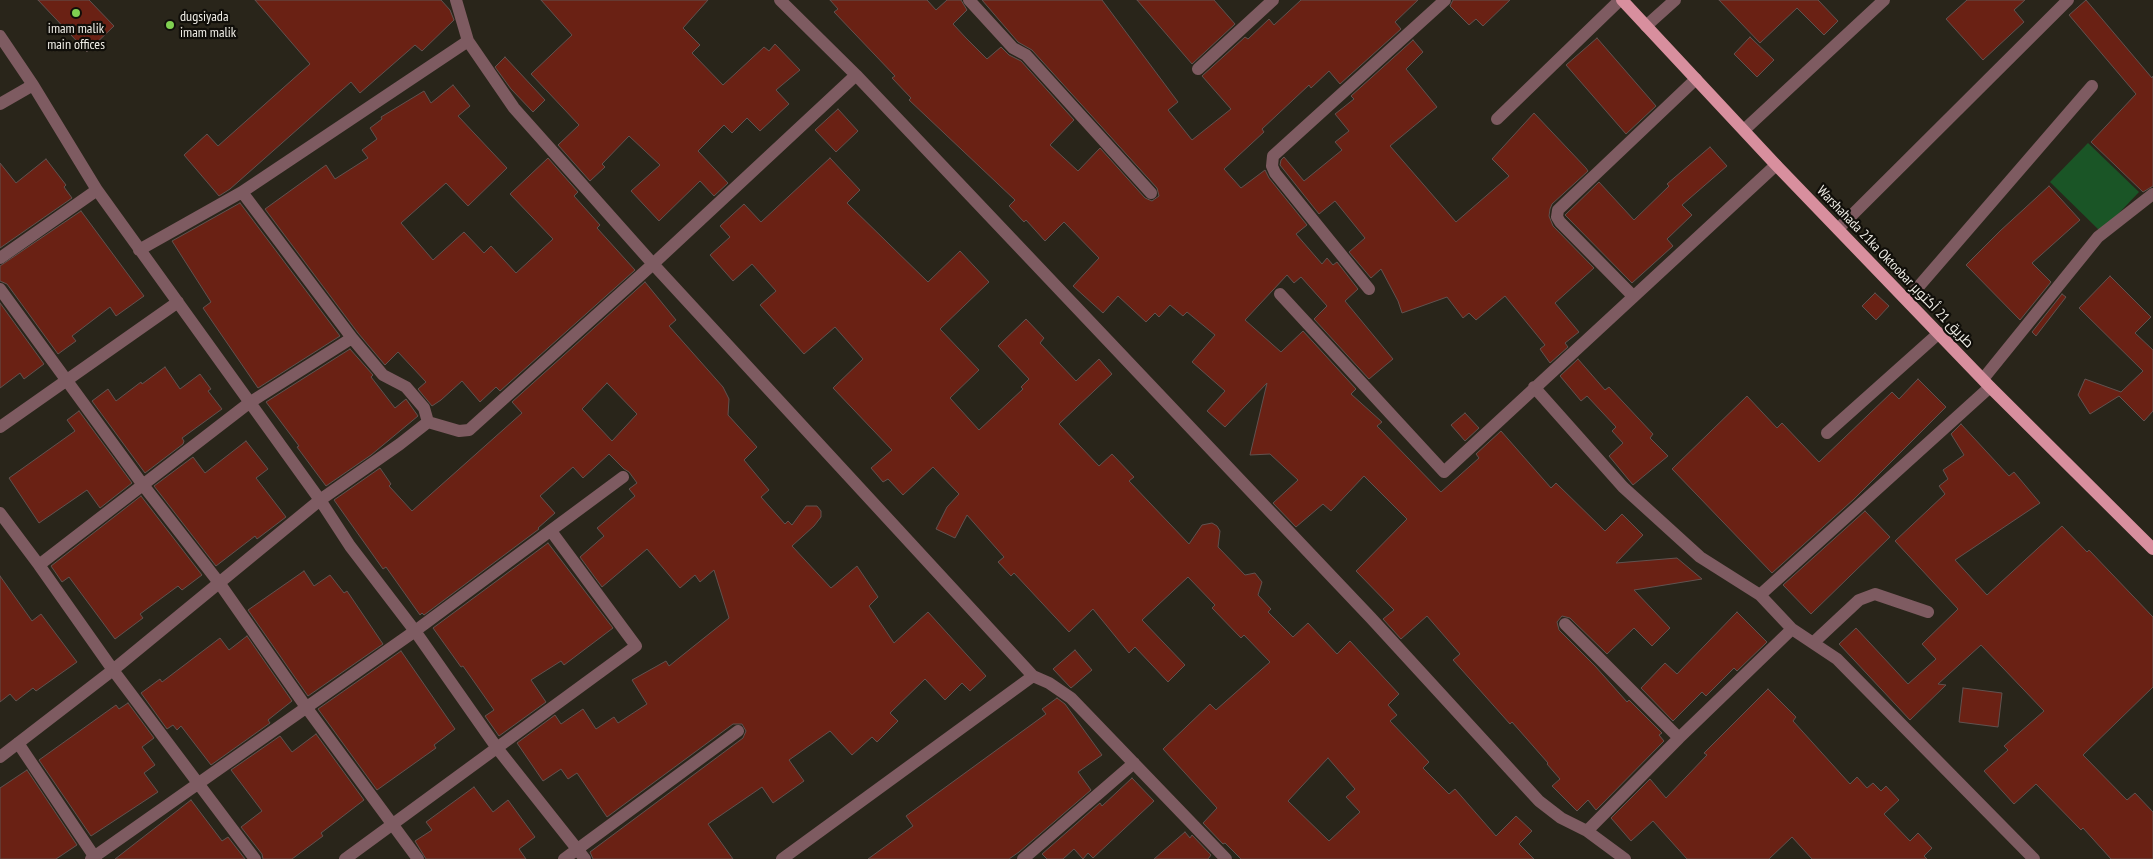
<!DOCTYPE html>
<html>
<head>
<meta charset="utf-8">
<style>
  body { margin:0 }
  canvas { display:block; background:#29251a }
</style>
</head>
<body>
<canvas width="2153" height="859"></canvas>
<script>
const ctx = document.querySelector('canvas').getContext('2d');
ctx.lineJoin = 'round';
function paint(path, color) { ctx.fillStyle = color; ctx.fill(path, 'evenodd'); }
const shape = rows => new Path2D(rows.map(r => 'M' + r).join(''));
function trace(path, color, width, dash) { ctx.strokeStyle = color; ctx.lineWidth = width; ctx.lineCap = dash ? 'butt' : 'round'; ctx.setLineDash(dash || []); ctx.stroke(path); }
function write(font, color, halo, rows, align = 'center') {
  ctx.font = font + ' "PT Sans Narrow",Cairo,sans-serif'; ctx.lineWidth = 4.5; ctx.setLineDash([]); ctx.textBaseline = 'middle'; ctx.strokeStyle = halo; ctx.fillStyle = color; for (const [text, x, y, turn = 0] of rows) {
    ctx.save(); ctx.translate(x, y); ctx.rotate((+turn || 0) * Math.PI / 180); ctx.textAlign = isNaN(turn) ? turn : align; if (halo) ctx.strokeText(text, 0, 0); ctx.fillText(text, 0, 0); ctx.restore();
  }
}
paint(shape([
  [2088,143,2139,192,2101,232,2050,182]
]), '#1a5526');
const building = shape([
  [38,0,89,0,114,26,87,52,38,0],
  [255,0,441,0,450,10,454,20,422,51,415,45,360,93,351,82,230,189,219,196,184,155,207,134,218,146,310,64,255,0],
  [541,0,708,0,683,28,700,45,692,53,723,85,764,47,769,51,775,44,800,70,776,90,789,104,760,131,747,118,732,133,724,125,698,151,728,183,714,196,700,181,659,221,631,191,660,165,629,136,602,164,605,167,590,181,558,145,579,125,531,74,572,35,541,0],
  [830,0,927,0,936,10,947,0,961,0,967,10,953,24,966,38,987,59,1001,47,1009,55,1021,61,1074,120,1050,145,1078,171,1100,148,1145,198,1152,201,1159,196,1157,188,1032,50,1018,42,982,0,1102,0,1178,102,1168,110,1192,140,1231,109,1202,76,1245,37,1248,39,1269,19,1274,25,1301,0,1418,0,1395,22,1401,29,1340,84,1329,71,1311,88,1309,85,1262,129,1264,132,1224,169,1241,188,1265,170,1269,178,1307,225,1296,234,1322,264,1327,258,1333,265,1337,262,1358,289,1345,301,1393,359,1369,379,1314,319,1327,306,1301,277,1294,283,1287,275,1245,320,1281,352,1303,331,1356,389,1351,394,1382,422,1377,426,1441,492,1479,458,1476,454,1501,431,1551,488,1556,483,1605,531,1622,514,1643,535,1616,563,1677,558,1702,579,1634,590,1670,628,1652,646,1634,628,1607,654,1570,618,1562,616,1557,622,1559,630,1595,666,1627,702,1629,700,1662,733,1659,735,1664,741,1596,810,1588,800,1577,811,1552,786,1560,779,1547,764,1548,763,1512,722,1510,724,1453,660,1460,654,1427,616,1401,639,1383,619,1394,610,1356,571,1407,519,1364,476,1331,511,1323,504,1296,527,1273,503,1298,480,1270,454,1250,455,1267,383,1225,427,1207,411,1225,391,1192,362,1215,335,1187,312,1183,316,1170,305,1159,317,1155,313,1146,322,1118,296,1103,313,1073,286,1099,258,1064,222,1045,241,1026,220,1024,222,1009,206,1015,200,909,100,911,98,892,78,895,76,834,12,838,9,830,0],
  [1137,0,1214,0,1235,24,1192,64,1137,0],
  [1453,0,1510,0,1483,26,1476,19,1469,25,1450,6,1453,0],
  [1719,0,1818,0,1838,21,1824,35,1797,8,1760,43,1719,0],
  [1967,0,2025,0,2014,10,2024,22,1983,60,1946,19,1967,0],
  [2086,0,2152,78,2153,76,2153,186,2143,192,2091,142,2136,94,2069,15,2086,0],
  [1750,37,1774,60,1757,77,1734,54,1750,37],
  [1597,38,1656,106,1626,134,1566,65,1597,38],
  [1413,40,1423,52,1406,69,1437,107,1390,146,1456,222,1509,176,1492,159,1534,113,1586,168,1588,171,1552,204,1550,209,1549,216,1553,226,1594,268,1555,303,1579,332,1565,343,1568,347,1550,363,1540,349,1545,345,1505,296,1476,320,1469,313,1463,318,1447,297,1402,313,1398,301,1381,269,1371,278,1349,252,1365,238,1335,201,1319,214,1280,165,1281,160,1284,157,1304,181,1342,150,1335,142,1349,131,1335,114,1354,99,1351,96,1413,40],
  [505,57,545,100,533,112,511,89,495,67,505,57],
  [453,85,470,106,458,116,507,168,468,206,446,183,401,223,433,260,464,232,484,253,491,246,516,273,553,239,510,194,548,158,578,192,574,196,600,225,597,228,635,270,500,391,496,387,480,402,462,381,441,400,432,406,418,389,426,382,398,352,385,365,358,333,265,209,326,165,335,179,368,158,362,150,377,139,370,128,382,119,381,117,424,91,431,103,453,85],
  [838,109,858,131,836,152,815,130,838,109],
  [1710,147,1727,166,1682,205,1692,215,1667,239,1673,246,1632,283,1565,215,1599,182,1634,220,1669,186,1667,184,1710,147],
  [830,158,860,190,847,203,928,282,960,251,989,282,940,329,979,370,950,398,979,430,1023,389,1021,387,1029,379,998,346,1026,319,1044,338,1040,343,1076,381,1099,359,1112,374,1059,424,1099,466,1112,454,1134,477,1129,481,1189,544,1202,525,1212,523,1217,526,1220,531,1218,547,1245,575,1255,573,1262,582,1258,595,1271,609,1268,612,1293,637,1308,623,1337,654,1350,641,1399,694,1388,705,1397,715,1390,721,1429,762,1423,768,1449,794,1455,789,1496,836,1516,816,1532,831,1519,844,1534,859,1241,859,1225,843,1223,844,1203,823,1217,808,1163,749,1210,704,1216,710,1270,662,1244,635,1241,638,1212,608,1215,605,1188,577,1142,620,1185,665,1168,682,1135,647,1129,653,1093,609,1069,632,1014,573,1011,576,998,562,1004,557,967,515,955,538,936,529,947,507,959,494,933,467,903,495,888,479,883,482,871,468,892,450,833,388,863,359,835,327,804,354,760,305,776,291,752,264,733,281,710,255,730,237,720,226,744,204,761,222,830,158],
  [1328,758,1355,789,1346,797,1360,812,1329,841,1288,801,1328,758],
  [46,159,66,185,64,187,72,198,0,248,0,163,16,183,46,159],
  [2049,186,2080,220,2032,263,2051,282,2020,320,1966,265,2000,231,2049,186],
  [240,203,340,336,258,388,203,308,211,302,172,241,240,203],
  [81,211,144,296,116,316,110,307,72,336,76,341,58,354,7,284,0,281,0,266,81,211],
  [2110,276,2151,317,2135,333,2153,350,2153,411,2144,421,2119,396,2090,414,2078,395,2085,379,2121,392,2143,371,2079,308,2110,276],
  [645,282,676,320,669,326,723,387,729,399,728,415,757,447,744,460,769,490,761,497,785,524,788,521,792,525,806,506,817,506,821,511,821,517,814,526,792,546,831,588,857,566,878,597,869,606,894,643,928,612,986,676,970,691,962,683,945,700,925,679,890,713,898,721,877,742,872,737,852,755,830,731,789,760,804,781,773,803,762,787,708,824,733,859,593,859,590,852,743,738,746,731,742,724,733,724,607,817,577,773,568,779,561,769,543,781,517,743,555,715,561,724,583,709,596,729,614,717,618,723,647,704,632,680,666,661,669,666,729,618,714,570,700,582,695,575,680,588,647,549,602,587,580,557,604,536,597,528,635,496,629,489,637,483,629,472,624,469,609,454,583,478,573,467,540,496,555,513,538,528,539,529,424,615,422,613,420,615,386,567,383,569,334,500,380,468,391,484,389,486,412,511,522,413,512,402,645,282],
  [607,383,637,414,612,441,582,409,607,383],
  [1875,293,1889,306,1876,320,1862,306,1875,293],
  [2062,294,2066,297,2036,336,2032,332,2062,294],
  [0,303,44,364,24,379,20,373,0,388,0,303],
  [350,349,373,375,371,377,395,408,406,399,418,416,371,455,326,486,297,447,299,446,266,402,350,349],
  [1578,359,1605,390,1609,387,1653,434,1650,438,1668,456,1633,485,1609,456,1623,443,1612,431,1616,427,1587,396,1581,401,1560,376,1578,359],
  [165,367,180,389,200,374,211,389,208,391,222,409,182,438,184,441,183,444,145,473,92,401,108,389,116,401,141,382,142,384,165,367],
  [1918,379,1946,407,1854,499,1772,573,1672,469,1747,396,1777,428,1782,423,1819,462,1892,392,1899,399,1918,379],
  [79,411,132,483,100,508,87,490,39,523,9,478,75,431,67,420,79,411],
  [1465,413,1479,428,1465,441,1451,425,1465,413],
  [1961,424,2009,476,2014,472,2040,503,1955,560,1987,595,2062,526,2087,552,2089,550,2153,617,2153,687,2083,755,2127,800,2135,793,2153,812,2153,859,2111,859,2083,828,2081,830,2036,784,2014,804,1984,771,2008,750,2004,746,2044,711,1981,645,1938,684,1946,685,1910,720,1839,644,1856,628,1908,684,1936,659,1922,644,1958,609,1895,541,1945,494,1939,486,1948,479,1943,470,1964,455,1951,434,1961,424],
  [246,441,268,469,256,478,286,517,257,539,255,536,216,566,154,486,193,457,205,473,246,441],
  [141,496,202,575,182,590,178,586,140,614,143,618,115,639,69,577,62,582,51,566,141,496],
  [1865,511,1890,537,1811,614,1783,585,1865,511],
  [548,543,613,628,564,665,561,661,531,680,546,702,499,736,485,716,494,710,463,666,461,667,433,628,548,543],
  [304,571,314,586,330,575,344,593,347,591,383,644,308,696,248,610,304,571],
  [0,576,32,621,41,614,77,662,36,691,33,688,16,701,10,694,0,702,0,576],
  [1737,612,1767,642,1737,671,1734,668,1706,696,1702,692,1673,721,1641,688,1665,663,1677,674,1737,612],
  [247,636,292,701,268,720,270,723,211,765,181,726,177,730,173,725,167,729,141,693,160,679,162,682,220,638,229,650,247,636],
  [1075,650,1092,670,1071,688,1053,669,1075,650],
  [401,651,455,729,434,745,436,748,377,790,318,709,401,651],
  [1963,688,2002,693,1998,727,1959,722,1963,688],
  [1768,689,1796,717,1793,721,1850,784,1857,777,1867,788,1873,783,1881,791,1886,786,1899,800,1884,814,1910,841,1918,833,1932,848,1924,856,1927,859,1812,859,1792,837,1769,859,1687,859,1653,821,1631,841,1611,818,1650,779,1666,798,1707,755,1704,753,1768,689],
  [1057,698,1065,704,1102,755,1078,772,1091,790,1019,852,1009,859,868,859,913,826,906,816,1046,714,1042,709,1057,698],
  [128,703,154,738,142,747,155,765,144,773,158,792,91,836,39,760,116,705,119,709,128,703],
  [316,734,364,800,321,833,323,836,292,859,263,859,262,854,241,827,262,811,231,770,280,736,292,752,316,734],
  [27,770,77,845,56,859,0,859,0,788,27,770],
  [1132,778,1154,801,1093,858,1088,853,1083,859,1074,849,1063,859,1047,859,1042,854,1100,803,1102,806,1132,778],
  [474,787,493,812,508,800,535,837,519,849,526,859,426,859,415,841,432,830,426,822,474,787],
  [191,800,222,841,228,837,245,859,115,859,191,800],
  [1185,832,1190,838,1192,835,1211,855,1208,859,1154,859,1185,832]
]);
paint(building, '#6a2114');
trace(building, '#61524f', 1);
trace(shape([
  [456,0,468,41,514,108,653,264,1033,676,1049,683,1071,698,1226,859],
  [780,0,856,75,1371,618,1539,801,1561,818,1587,831,1625,859],
  [969,0,1013,48,1026,55,1151,193],
  [1646,26,1675,0],
  [0,36,33,85,97,190,320,500,350,546,415,631,497,748,585,859],
  [1198,69,1273,0],
  [0,104,33,85],
  [1497,119,1620,0],
  [1744,130,1884,0],
  [242,192,352,338,383,375,406,387,424,408,428,422],
  [1838,229,2068,0],
  [139,250,242,192,468,41],
  [0,258,97,190],
  [0,289,143,485,220,584,306,707,418,859],
  [1369,289,1275,173,1272,166,1273,156,1445,0],
  [1280,294,1444,472,1776,165],
  [1633,296,1560,222,1557,217,1558,210,1696,79],
  [1907,300,2092,86],
  [1983,379,2098,237,2153,194],
  [1534,387,1623,487,1700,557,1760,595,1792,629,1837,659,2034,859],
  [428,422,459,431,469,430,653,264,856,75],
  [0,427,178,302],
  [1827,433,1939,333],
  [0,513,39,565,113,670,255,859],
  [39,565,249,403,352,338],
  [1760,595,1990,387],
  [1565,624,1679,738],
  [1813,643,1859,600,1875,594,1928,612],
  [18,743,96,859],
  [0,757,113,670,320,500,400,444,428,422],
  [1587,831,1679,738,1792,629],
  [91,859,415,631,623,477],
  [345,859,636,646,551,531],
  [564,859,738,731],
  [782,859,1033,676],
  [1023,859,1134,763]
]), '#7e5b61', 12);
trace(shape([
  [1622,0,1776,165,1990,387,2153,549]
]), '#d88f9e', 12);
for (const [x, y, r, color] of [
  [76,13,5,"#80d051"],
  [170,25,5,"#80d051"]
]) { const dot = new Path2D(); dot.arc(x, y, r, 0, 2 * Math.PI); ctx.fillStyle = color; ctx.fill(dot); trace(dot, '#100e09', 2); }
write('14px', '#f0eee7', '#100e09', [
  ["dugsiyada",180,17],
  ["imam malik",180,33],
  ["imam malik",76,29,"center"],
  ["main offices",76,45,"center"]
], 'left');
write('14px', '#f0eee7', '#100e09', [
  ["Warshahada 21ka Oktoobar طريق 21 أكتوبر",1895,267,46]
]);
</script>
</body>
</html>
